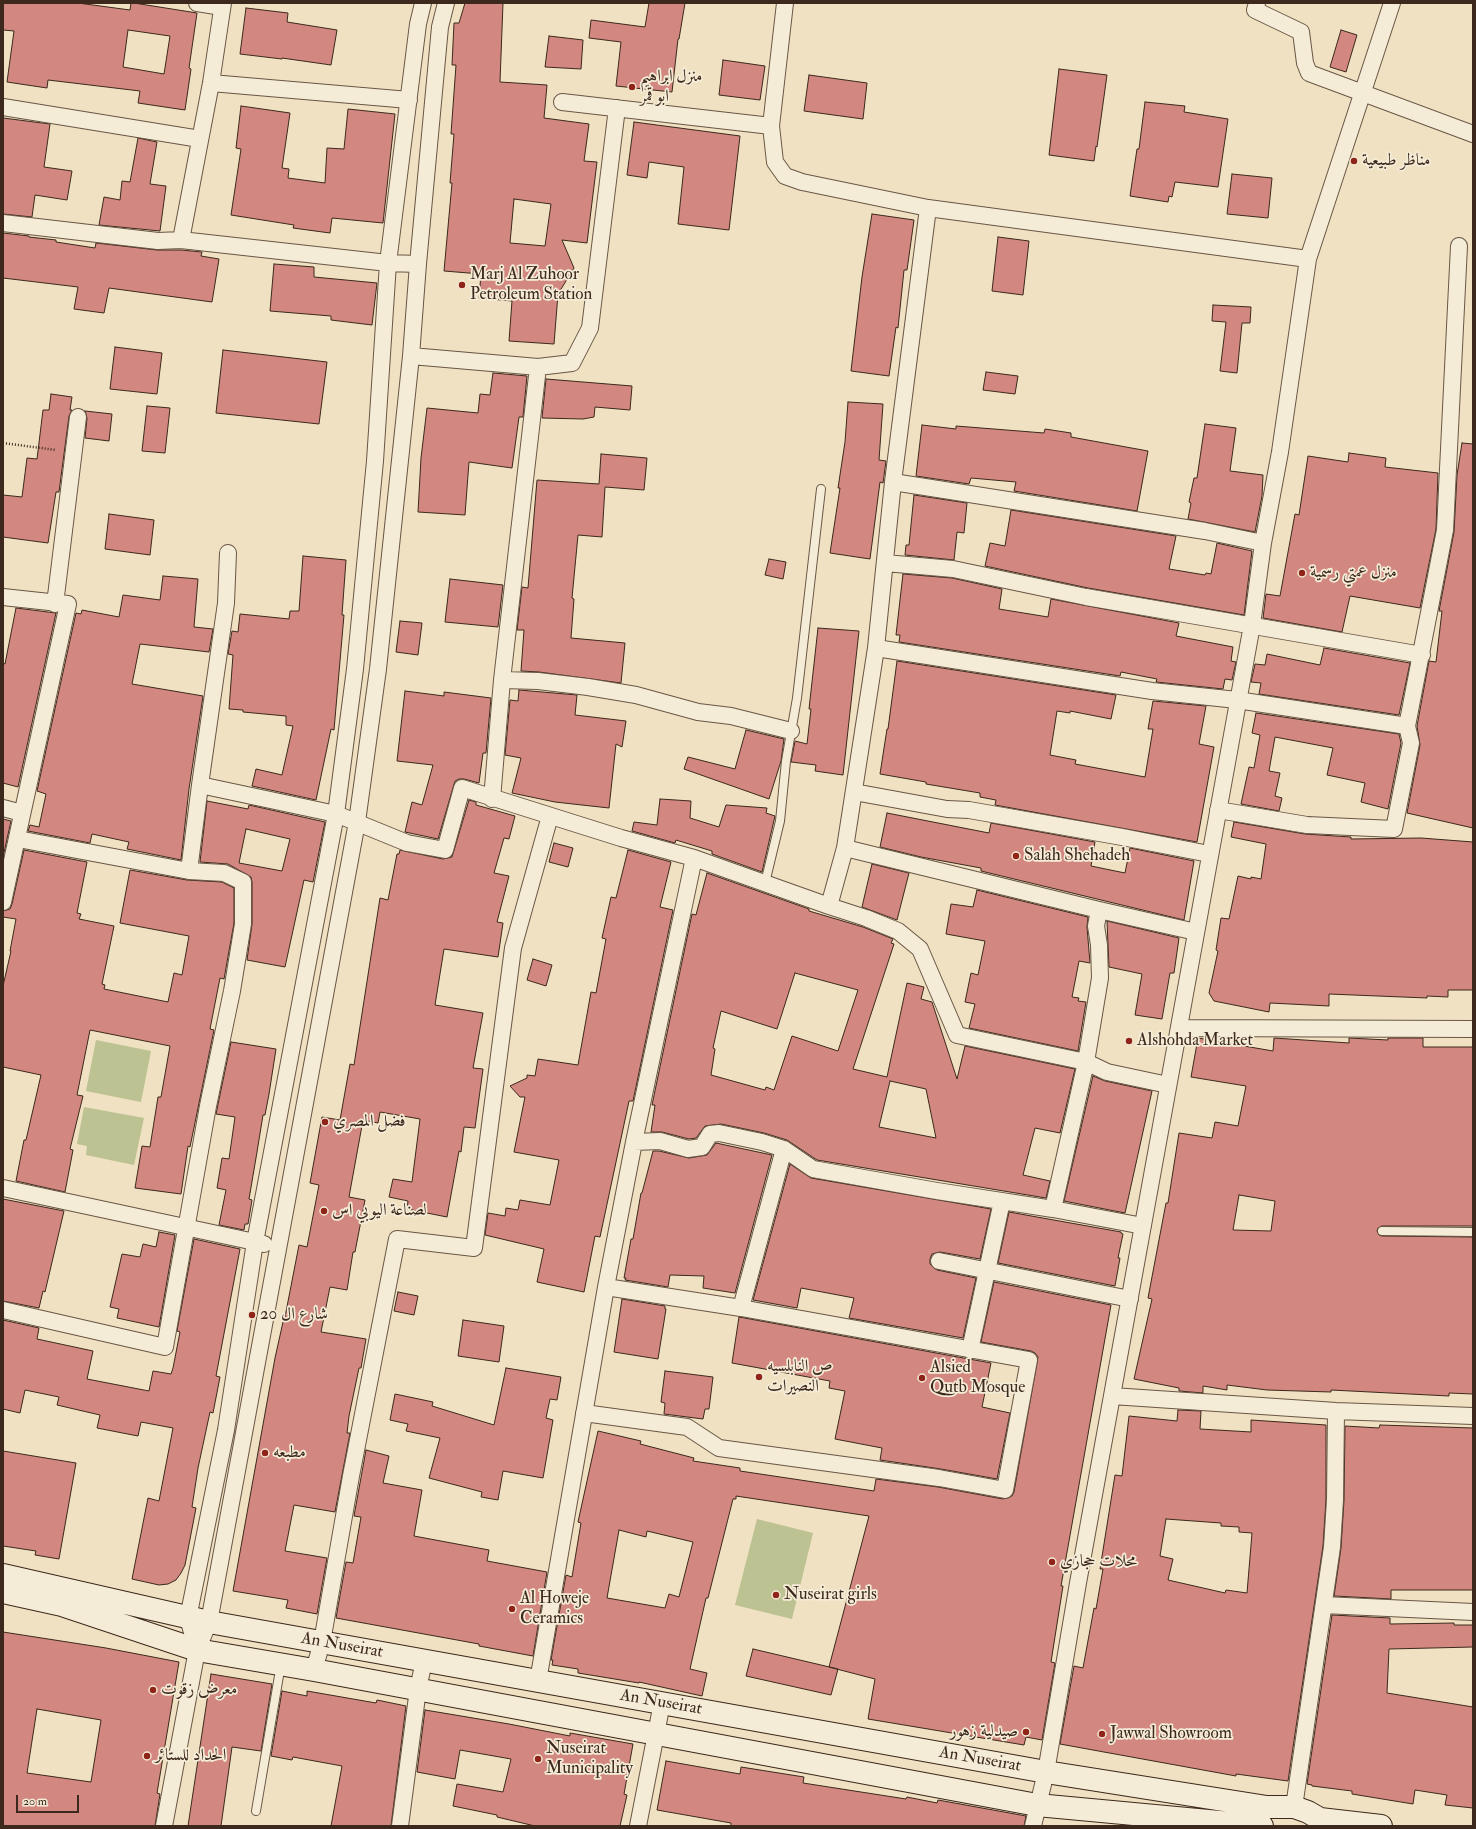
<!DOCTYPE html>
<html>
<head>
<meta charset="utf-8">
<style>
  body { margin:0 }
  #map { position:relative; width:1476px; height:1829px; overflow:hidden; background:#efe1c1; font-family:"IM FELL Double Pica",serif }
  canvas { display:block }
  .frame { position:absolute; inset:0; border:4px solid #3c281c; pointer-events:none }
  .scale { position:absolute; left:16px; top:1795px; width:63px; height:18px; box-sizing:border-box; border:2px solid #3c281c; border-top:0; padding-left:5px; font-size:12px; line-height:14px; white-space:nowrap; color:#3c281c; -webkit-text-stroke:3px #f5ecd7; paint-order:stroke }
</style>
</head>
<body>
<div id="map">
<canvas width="1476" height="1829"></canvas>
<div class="frame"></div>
<div class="scale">20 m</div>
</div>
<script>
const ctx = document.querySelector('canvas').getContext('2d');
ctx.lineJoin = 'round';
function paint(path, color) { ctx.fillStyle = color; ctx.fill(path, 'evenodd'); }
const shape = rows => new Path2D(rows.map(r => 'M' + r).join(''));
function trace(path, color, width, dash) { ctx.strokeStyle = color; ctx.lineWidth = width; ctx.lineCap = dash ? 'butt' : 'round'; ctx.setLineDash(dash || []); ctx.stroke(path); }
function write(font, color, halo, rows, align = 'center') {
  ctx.font = font + ' "IM FELL Double Pica",Amiri,serif'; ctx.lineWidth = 3.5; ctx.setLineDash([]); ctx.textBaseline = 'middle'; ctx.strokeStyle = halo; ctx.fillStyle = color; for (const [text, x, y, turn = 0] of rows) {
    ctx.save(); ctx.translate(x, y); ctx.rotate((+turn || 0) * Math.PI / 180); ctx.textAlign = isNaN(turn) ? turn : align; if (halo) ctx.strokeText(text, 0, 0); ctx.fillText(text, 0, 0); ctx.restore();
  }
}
paint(shape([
  [96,1040,151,1051,141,1102,86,1091],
  [84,1107,144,1118,134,1165,86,1155,87,1146,77,1144],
  [757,1519,813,1533,792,1619,735,1605]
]), '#bcc291');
const building = shape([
  [3,3,78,3,130,10,131,3,134,3,197,13,189,68,191,69,185,110,138,103,140,91,48,80,47,88,7,82,14,31,3,30,3,3],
  [128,30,170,36,164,74,123,67,128,30],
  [465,3,503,3,500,82,547,85,544,118,589,124,584,161,597,162,587,243,562,240,574,268,558,294,554,344,509,341,512,301,479,298,481,274,444,271,452,183,450,183,454,134,451,134,456,65,452,65,454,23,459,23,465,3],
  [514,199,551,204,545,246,510,243,514,199],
  [649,3,685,3,679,39,678,39,672,92,616,86,621,42,589,38,591,20,645,27,649,3],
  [246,8,288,13,287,22,337,30,331,65,282,58,282,59,240,54,246,8],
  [1341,30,1357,35,1346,72,1330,67,1341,30],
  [549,36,583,40,581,69,545,67,549,36],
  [723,60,765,66,760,100,719,95,723,60],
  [1059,69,1107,75,1097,147,1096,146,1094,161,1049,155,1059,69],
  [809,75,867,83,863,119,804,111,809,75],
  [1145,102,1185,106,1184,112,1228,119,1218,187,1175,182,1172,197,1169,196,1168,202,1130,196,1137,149,1139,149,1145,102],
  [241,106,290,113,282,168,289,169,288,178,325,183,327,148,344,149,348,109,395,114,383,223,332,218,330,233,293,228,294,225,231,215,241,149,236,148,241,106],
  [3,118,50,124,44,167,72,171,67,200,35,195,32,217,3,214,3,118],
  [634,122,740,136,729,230,678,224,684,167,649,162,647,178,627,175,634,122],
  [138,138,157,142,150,184,166,186,160,231,99,225,104,197,120,200,122,181,130,182,138,138],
  [1232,174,1272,178,1268,218,1227,214,1232,174],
  [872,214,914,220,907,270,904,270,898,328,896,327,889,376,851,371,862,277,872,214],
  [3,233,29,236,29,237,56,240,56,242,95,248,96,243,157,250,181,250,202,252,201,256,219,259,212,302,109,288,104,313,74,309,78,287,3,278,3,233],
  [998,237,1029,241,1023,295,992,291,998,237],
  [274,264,314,267,314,277,377,283,372,325,331,320,331,316,270,311,274,264],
  [1213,305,1251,307,1250,323,1242,323,1237,373,1220,371,1226,322,1212,321,1213,305],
  [115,347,162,353,157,394,110,389,115,347],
  [223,350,327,362,319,424,216,413,223,350],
  [986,372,1018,376,1015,394,983,390,986,372],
  [493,373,527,376,523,417,519,417,512,468,469,462,465,515,418,512,421,458,427,408,478,413,480,394,490,395,493,373],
  [546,379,632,386,630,410,595,407,594,417,583,419,542,418,546,379],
  [51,394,72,397,70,410,72,410,69,416,59,492,56,492,48,543,3,537,3,495,22,497,27,458,37,459,43,410,49,410,51,394],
  [848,402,883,404,879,460,886,461,883,483,880,482,870,559,830,553,840,488,838,488,845,442,848,402],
  [147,406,170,408,165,453,142,451,147,406],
  [85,411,112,414,109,441,85,438,87,418,85,411],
  [1205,424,1236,428,1230,471,1263,475,1262,496,1255,532,1188,519,1191,503,1189,502,1194,478,1197,478,1205,424],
  [922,425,956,429,956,426,1044,433,1045,429,1071,433,1071,437,1148,451,1137,511,1014,491,1016,482,971,478,969,484,916,476,922,425],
  [1462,443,1473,444,1473,828,1407,813,1420,745,1417,726,1429,661,1436,662,1442,611,1439,611,1454,532,1457,475,1462,443],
  [1349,453,1386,458,1385,467,1438,473,1436,529,1420,608,1350,596,1342,632,1263,618,1266,594,1280,596,1295,514,1299,515,1308,456,1348,462,1349,453],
  [601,454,647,458,644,490,605,487,602,537,578,535,572,598,574,599,571,638,625,643,621,683,539,672,521,671,524,630,517,630,522,587,528,588,537,480,599,484,601,454],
  [914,495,967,503,964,533,957,532,954,560,905,555,906,545,909,545,914,495],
  [1011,510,1176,536,1169,569,1205,575,1206,573,1211,574,1217,543,1252,551,1244,615,1088,588,985,566,990,543,1005,546,1011,510],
  [109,514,154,520,150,555,105,549,109,514],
  [303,556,346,560,342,615,344,615,334,730,331,729,316,800,252,786,256,769,282,775,293,726,286,725,286,716,243,712,243,710,229,709,233,655,228,654,232,631,238,632,240,614,289,619,290,611,299,611,303,556],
  [769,559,786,562,783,579,765,575,769,559],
  [903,574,952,578,1002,589,999,609,1048,617,1051,599,1179,623,1176,636,1233,647,1231,661,1236,662,1232,680,1225,679,1223,689,1156,682,1157,679,1121,672,1120,676,899,642,900,635,896,635,903,574],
  [163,576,198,579,194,627,213,629,209,652,140,644,132,684,203,696,189,789,181,860,127,849,129,842,92,834,90,843,28,831,30,825,39,827,46,794,37,791,76,613,81,614,82,610,119,617,123,595,160,600,163,576],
  [450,579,503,585,498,627,445,622,450,579],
  [16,608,56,613,18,787,3,783,3,663,5,664,16,608],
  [400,621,422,623,418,655,396,652,400,621],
  [818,628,859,631,843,775,815,771,816,765,791,762,795,741,807,744,811,709,809,709,818,628],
  [1324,648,1410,663,1399,715,1259,694,1261,683,1251,682,1255,664,1265,665,1267,654,1320,665,1324,648],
  [897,661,1116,695,1111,719,1070,711,1070,713,1057,711,1050,755,1076,760,1075,764,1145,777,1153,729,1148,729,1153,701,1206,706,1199,744,1214,747,1197,842,995,805,996,800,980,797,980,793,926,784,926,782,880,774,887,729,888,729,897,661],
  [519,690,577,695,575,715,626,721,622,747,616,744,609,808,555,802,512,793,521,758,505,755,510,700,518,701,519,690],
  [405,691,444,696,444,692,491,698,486,753,483,753,479,783,464,779,459,779,455,781,438,839,405,832,412,802,422,805,433,765,397,761,405,691],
  [1256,713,1399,734,1401,743,1388,809,1361,802,1365,783,1327,775,1333,748,1275,737,1269,771,1280,773,1275,796,1282,798,1279,811,1241,804,1249,767,1254,768,1260,735,1252,733,1256,713],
  [746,730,784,739,781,761,769,799,684,769,688,757,735,769,746,730],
  [660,799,691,801,690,818,719,827,726,805,767,808,766,813,775,816,762,872,712,854,712,851,676,840,675,843,632,831,634,822,657,825,660,799],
  [469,800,476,802,476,805,515,816,509,839,504,838,494,873,509,876,497,922,503,923,498,957,444,949,435,1005,483,1013,473,1068,483,1069,475,1128,464,1127,461,1152,459,1151,447,1217,407,1209,408,1201,389,1197,393,1179,412,1182,420,1119,380,1112,378,1123,363,1120,349,1197,365,1200,355,1252,353,1252,347,1290,330,1287,321,1332,366,1339,361,1368,359,1368,349,1416,347,1433,350,1433,335,1512,294,1505,285,1551,327,1558,317,1614,286,1608,288,1600,233,1591,275,1358,283,1322,284,1322,299,1245,307,1247,319,1185,310,1183,322,1117,340,1120,350,1064,354,1065,380,898,388,900,397,854,399,854,400,850,443,859,452,857,469,800],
  [207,801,248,809,249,805,325,822,313,882,304,880,285,967,247,960,252,924,252,882,251,877,228,864,200,862,207,801],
  [246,829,290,839,282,871,239,863,246,829],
  [887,813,989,833,991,823,1095,842,1091,866,1125,873,1130,848,1194,861,1184,920,981,871,981,868,921,857,880,847,887,813],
  [3,819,11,821,3,857,3,819],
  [1234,822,1305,834,1351,837,1351,839,1421,838,1473,842,1473,990,1448,990,1448,997,1427,996,1427,998,1329,994,1329,1006,1270,1003,1269,1012,1214,1001,1209,993,1218,951,1216,950,1221,918,1229,919,1238,876,1251,879,1251,877,1261,879,1266,844,1231,837,1234,822],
  [554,843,573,848,568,867,549,862,554,843],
  [24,850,87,862,77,913,81,914,79,919,114,926,102,984,105,985,104,989,168,1002,174,973,182,975,189,936,120,923,130,870,187,880,222,882,234,888,234,923,224,979,220,978,210,1029,214,1030,190,1147,188,1146,181,1194,135,1188,142,1146,150,1147,158,1097,161,1097,170,1046,90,1030,77,1095,83,1096,70,1149,73,1150,65,1192,16,1181,24,1140,26,1140,41,1075,3,1067,3,986,11,951,10,951,16,919,3,917,3,911,10,909,12,904,24,850],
  [628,850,671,862,660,907,673,910,633,1101,629,1101,600,1237,595,1236,584,1292,537,1282,544,1249,485,1235,488,1213,505,1216,506,1208,518,1210,520,1200,550,1205,559,1160,514,1152,525,1097,520,1097,510,1086,527,1078,527,1075,535,1076,538,1059,578,1065,591,992,596,993,606,939,602,938,611,897,616,898,628,850],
  [872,864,909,873,897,920,862,907,872,864],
  [707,873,809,909,809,911,863,927,893,939,891,943,894,944,853,1069,887,1077,907,983,924,987,921,999,932,1002,957,1079,965,1046,1075,1069,1060,1133,1035,1128,1023,1175,1050,1181,1046,1198,817,1160,787,1140,764,1133,721,1124,705,1126,696,1138,689,1139,662,1132,651,1132,655,1105,652,1105,692,914,696,915,707,873],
  [795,973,858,990,838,1051,792,1036,774,1090,766,1087,765,1090,711,1075,715,1049,713,1048,721,1011,777,1029,795,973],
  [890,1081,926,1089,936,1138,879,1127,890,1081],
  [977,890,1088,917,1087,927,1090,963,1079,961,1072,997,1079,998,1078,1001,1086,1002,1078,1051,969,1028,975,1004,965,1002,971,973,978,975,985,941,946,934,951,904,973,907,977,890],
  [1107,921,1179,938,1174,973,1170,973,1162,1019,1135,1015,1142,974,1109,967,1107,921],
  [533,959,552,965,546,986,527,980,533,959],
  [1198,1038,1273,1051,1274,1038,1349,1043,1349,1038,1388,1040,1388,1038,1423,1038,1423,1047,1473,1047,1473,1226,1382,1226,1378,1228,1377,1231,1379,1235,1382,1236,1473,1237,1473,1394,1449,1393,1449,1396,1331,1390,1331,1392,1267,1390,1227,1385,1227,1390,1203,1386,1203,1393,1179,1391,1179,1388,1134,1379,1152,1299,1148,1298,1166,1203,1168,1203,1179,1133,1212,1138,1215,1122,1238,1126,1246,1086,1191,1077,1198,1038],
  [1239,1195,1275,1201,1271,1231,1233,1230,1239,1195],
  [231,1042,276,1049,269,1094,265,1115,263,1115,257,1152,249,1199,252,1200,248,1224,245,1224,244,1230,219,1225,226,1190,217,1188,222,1158,229,1159,235,1117,216,1114,231,1042],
  [1093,1076,1105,1081,1152,1091,1125,1213,1064,1201,1093,1076],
  [716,1143,772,1155,735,1293,703,1288,704,1276,670,1275,668,1287,625,1280,626,1278,624,1278,631,1239,633,1239,641,1193,642,1193,653,1151,659,1151,689,1158,707,1155,716,1143],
  [790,1164,811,1178,991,1209,980,1259,940,1252,932,1254,930,1259,930,1264,937,1270,976,1278,963,1338,849,1318,854,1298,801,1288,797,1308,753,1300,790,1164],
  [3,1199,64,1211,45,1292,43,1291,39,1308,3,1301,3,1199],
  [1009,1212,1121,1232,1121,1233,1123,1234,1118,1258,1120,1258,1115,1286,998,1263,1009,1212],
  [159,1232,175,1235,159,1327,117,1318,119,1309,110,1307,122,1254,140,1257,143,1244,156,1247,159,1232],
  [194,1239,240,1249,216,1376,220,1377,213,1413,210,1412,198,1468,192,1507,196,1508,185,1565,181,1573,176,1580,168,1584,159,1585,132,1579,148,1498,159,1501,173,1428,141,1422,138,1436,97,1428,100,1415,57,1405,59,1397,25,1390,20,1413,3,1409,3,1320,39,1328,37,1339,93,1351,87,1379,149,1391,153,1371,171,1374,173,1368,180,1332,177,1331,194,1239],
  [994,1282,1111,1305,1061,1586,1063,1586,1051,1662,1055,1663,1042,1740,1026,1737,1024,1745,868,1719,875,1679,829,1667,869,1516,736,1496,736,1499,733,1499,708,1598,706,1598,690,1669,707,1673,702,1696,639,1682,639,1683,578,1673,578,1669,552,1665,553,1660,551,1660,566,1575,572,1577,581,1523,578,1522,598,1431,641,1441,640,1444,694,1458,693,1461,740,1468,740,1471,874,1491,876,1479,938,1487,1003,1499,1012,1496,1014,1492,1038,1357,1035,1353,1031,1351,981,1342,994,1282],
  [619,1530,646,1537,647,1531,693,1542,679,1597,669,1594,665,1608,607,1598,619,1530],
  [398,1292,418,1296,414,1315,394,1311,398,1292],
  [622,1299,665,1306,665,1309,666,1309,658,1359,614,1352,622,1299],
  [739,1317,991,1363,982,1407,1010,1413,997,1479,941,1469,880,1460,882,1448,835,1439,845,1391,829,1388,830,1381,732,1363,739,1317],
  [463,1320,504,1326,499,1362,458,1356,463,1320],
  [506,1368,561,1377,557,1400,550,1399,546,1418,553,1420,543,1478,503,1471,498,1500,481,1497,482,1492,429,1478,440,1438,406,1431,408,1424,390,1420,395,1394,433,1402,432,1406,494,1425,506,1368],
  [665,1371,713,1377,709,1409,705,1409,703,1419,664,1414,665,1403,661,1402,665,1371],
  [1178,1410,1201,1411,1200,1429,1251,1432,1251,1420,1326,1425,1326,1500,1323,1546,1288,1781,1236,1774,1236,1776,1060,1744,1074,1666,1083,1668,1094,1608,1096,1609,1103,1569,1100,1569,1115,1475,1122,1476,1129,1416,1177,1421,1178,1410],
  [1166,1519,1221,1523,1221,1526,1239,1527,1239,1532,1252,1533,1247,1593,1226,1590,1225,1593,1168,1580,1173,1559,1160,1556,1166,1519],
  [1380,1425,1473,1428,1473,1590,1391,1590,1391,1599,1334,1596,1341,1548,1344,1500,1345,1426,1379,1428,1380,1425],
  [366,1450,389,1456,383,1483,422,1490,414,1536,489,1550,487,1561,547,1572,533,1656,479,1646,479,1644,336,1618,346,1562,353,1563,361,1517,354,1516,366,1450],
  [3,1451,76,1463,59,1559,35,1555,36,1551,3,1546,3,1451],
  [1332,1615,1390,1618,1390,1624,1454,1623,1454,1625,1473,1625,1473,1647,1389,1649,1387,1693,1473,1707,1473,1808,1445,1805,1447,1795,1415,1790,1413,1804,1352,1794,1352,1791,1312,1786,1312,1785,1307,1784,1332,1615],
  [3,1632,106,1648,179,1662,157,1793,160,1794,155,1826,3,1826,3,1632],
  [37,1709,101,1720,91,1782,27,1773,37,1709],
  [753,1649,838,1669,831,1695,746,1676,753,1649],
  [211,1674,272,1684,261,1751,232,1747,221,1826,188,1826,211,1674],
  [282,1691,307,1696,307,1691,376,1703,377,1700,406,1706,391,1826,331,1826,342,1766,293,1757,292,1760,271,1756,282,1691],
  [425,1710,509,1724,570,1736,570,1733,633,1744,624,1794,627,1795,620,1826,535,1826,497,1817,497,1815,453,1806,457,1784,503,1792,511,1759,460,1750,455,1779,417,1772,425,1710],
  [666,1761,740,1774,741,1767,804,1777,803,1783,906,1799,907,1797,937,1803,938,1800,1026,1816,1024,1826,731,1826,731,1823,657,1810,666,1761]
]);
paint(building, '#d28780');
trace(building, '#3c281c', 1);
const service = shape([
  [765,883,780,821,786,761,797,698,821,489],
  [1382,1231,1473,1232],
  [256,1811,281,1664]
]);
const minor = shape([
  [197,3,222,7],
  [785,3,771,126,775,162,785,176,802,182,928,208,1308,259],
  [1257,3,1255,10,1301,32,1305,63,1309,73,1473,134],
  [211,83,409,100],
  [562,102,771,126],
  [3,107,200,139],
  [3,223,158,241,181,240,388,263,418,264],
  [181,240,211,83,223,3],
  [411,356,538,367,572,363,590,328,617,108],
  [893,482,1205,531,1263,543],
  [885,563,953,569,1086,597,1422,655],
  [3,597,68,604,3,902],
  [55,604,78,417],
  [876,648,1152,691,1237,700,1407,726],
  [502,680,538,681,588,687,636,695,698,712,731,716,791,731],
  [200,785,336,814,407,843,445,850,462,788,621,838,694,858,829,906,866,918,898,931,920,949,957,1035,1086,1062,1107,1072,1168,1085],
  [854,792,947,809,969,810,1122,837,1209,854],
  [492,799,502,680,538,367],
  [3,808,22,813],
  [1218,810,1307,825,1394,829,1411,743,1407,726,1445,530,1459,246],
  [845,848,1099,910,1196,932],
  [189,871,200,785,226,603,228,553],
  [829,906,845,848,876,648,893,482,928,208],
  [1179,1028,1473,1029],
  [634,1142,660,1141,688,1149,702,1147,710,1134,719,1133,762,1142,784,1149,813,1169,937,1191,1053,1209,1143,1226],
  [3,1188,264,1244],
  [1053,1209,1086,1062,1100,978,1099,945,1096,926,1099,910],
  [939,1261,1130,1299],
  [741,1308,784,1149],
  [3,1310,165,1347,208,1106,232,991,243,924,243,882,224,873,189,871,18,839],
  [970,1350,1002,1201],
  [1112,1396,1336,1411,1473,1416],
  [584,1413,687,1427,719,1448,939,1478,1005,1490,1029,1360,741,1308,606,1287],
  [1324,1605,1473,1612],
  [197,1650,188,1618,226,1430,255,1242,336,814,355,669,375,461,388,263,418,24,423,3],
  [314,1670,322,1642,351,1476,397,1239,474,1248,513,948,550,816],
  [538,1681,606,1287,634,1142,694,858],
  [1294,1807,1332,1547,1335,1500,1336,1411],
  [164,1826,197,1650,209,1622,357,822,378,669,411,356,418,264,440,27,446,3],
  [400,1826,418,1689,424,1661],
  [638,1826,662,1703],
  [1033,1826,1046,1772,1078,1583,1252,625,1263,543,1280,452,1308,259,1392,3]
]);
const secondary = shape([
  [3,1575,209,1622,1046,1772,1267,1807,1294,1807,1308,1812,1320,1819,1381,1826],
  [3,1592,62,1605,197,1650,314,1670,1037,1805,1262,1826]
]);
trace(service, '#695645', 10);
trace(minor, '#695645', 18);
trace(secondary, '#3c281c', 24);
trace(shape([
  [3,443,56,450]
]), '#3c281c', 2.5, [1, 2]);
trace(service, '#f5ecd7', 8);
trace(minor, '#f5ecd7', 16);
trace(secondary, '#f5ecd7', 22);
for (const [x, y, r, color] of [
  [632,87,4,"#8f2418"],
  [1354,161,4,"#8f2418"],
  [462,285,4,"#8f2418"],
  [1302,573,4,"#8f2418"],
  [1016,856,4,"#8f2418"],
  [1129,1041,4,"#8f2418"],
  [325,1122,4,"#8f2418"],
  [324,1211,4,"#8f2418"],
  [252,1315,4,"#8f2418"],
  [759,1377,4,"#8f2418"],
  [922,1378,4,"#8f2418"],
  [265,1453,4,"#8f2418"],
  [1052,1562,4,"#8f2418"],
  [776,1595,4,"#8f2418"],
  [512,1609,4,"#8f2418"],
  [153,1690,4,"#8f2418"],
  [1026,1732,4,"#8f2418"],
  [1102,1734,4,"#8f2418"],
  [147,1756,4,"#8f2418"],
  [538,1759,4,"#8f2418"]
]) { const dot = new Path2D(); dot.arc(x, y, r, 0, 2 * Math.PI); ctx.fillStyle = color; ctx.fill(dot); trace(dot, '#f5ecd7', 1.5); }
write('17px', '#3c281c', '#f5ecd7', [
  ["منزل ابراهيم",640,77],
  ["ابو قمر",640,97],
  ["مناظر طبيعية",1362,161],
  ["Marj Al Zuhoor",470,275],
  ["Petroleum Station",470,295],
  ["منزل عمتي رسمية",1310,573],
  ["Salah Shehadeh",1024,856],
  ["Alshohda Market",1137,1041],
  ["فضل المصري",333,1122],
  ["لصناعة اليوبي اس",332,1211],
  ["شارع ال 20",260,1315],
  ["ص النابلسيه",767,1367],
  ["النصيرات",767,1387],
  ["Alsied",930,1368],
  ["Qutb Mosque",930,1388],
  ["مطبعه",273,1453],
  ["محلات حجازي",1060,1562],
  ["Nuseirat girls",784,1595],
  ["Al Howeje",520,1599],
  ["Ceramics",520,1619],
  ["معرض زقوت",161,1690],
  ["صيدلية زهور",1018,1732,"right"],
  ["Jawwal Showroom",1110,1734],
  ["Nuseirat",546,1749],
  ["Municipality",546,1769],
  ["الحداد للستائر",155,1756]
], 'left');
write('17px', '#3c281c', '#f5ecd7', [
  ["An Nuseirat",342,1646,10],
  ["An Nuseirat",661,1703,10],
  ["An Nuseirat",980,1760,10]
]);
</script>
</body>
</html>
